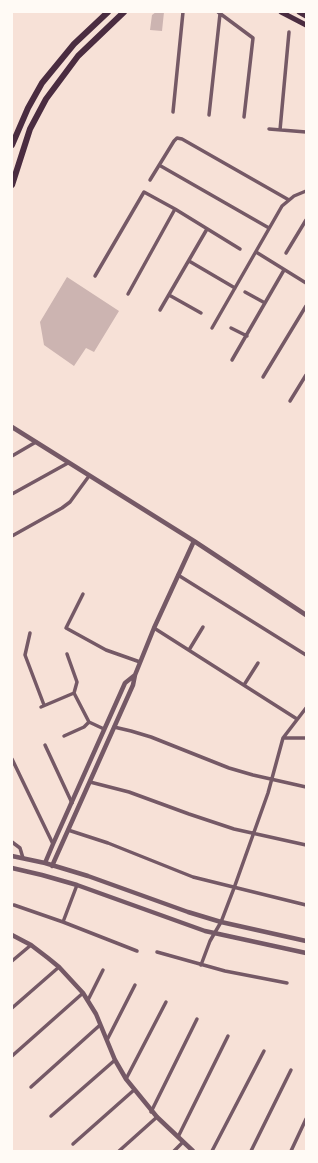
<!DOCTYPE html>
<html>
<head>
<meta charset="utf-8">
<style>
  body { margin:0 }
  #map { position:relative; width:318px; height:1163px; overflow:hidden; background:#f7e1d7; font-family:Karla,sans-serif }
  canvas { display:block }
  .frame { position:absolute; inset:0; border:13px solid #fffaf5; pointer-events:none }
</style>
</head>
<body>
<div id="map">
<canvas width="318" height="1163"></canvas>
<div class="frame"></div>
</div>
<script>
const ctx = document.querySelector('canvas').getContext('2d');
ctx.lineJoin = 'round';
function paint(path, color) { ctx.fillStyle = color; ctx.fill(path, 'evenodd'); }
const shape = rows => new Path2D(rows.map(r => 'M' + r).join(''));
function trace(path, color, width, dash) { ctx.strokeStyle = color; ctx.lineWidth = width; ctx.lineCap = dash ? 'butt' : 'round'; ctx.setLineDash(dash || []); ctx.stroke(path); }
paint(shape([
  [156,12,164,12,162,31,150,30,152,15],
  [67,277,119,311,94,352,86,348,74,366,44,345,40,322]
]), '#ccb4b1');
trace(shape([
  [218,12,253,38,244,117],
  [173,112,183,12],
  [209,115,220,14],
  [269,129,306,132],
  [280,130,289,32],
  [159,165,269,228],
  [150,180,174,141,177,138,182,139,289,200],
  [256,252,306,283],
  [286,253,306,220],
  [189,261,235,288],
  [95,276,144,192,175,209,240,249],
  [245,292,265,303],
  [128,294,175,209],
  [169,295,201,313],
  [160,310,207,229],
  [212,328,282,206,294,196,306,191],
  [231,328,247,336],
  [232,360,284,270],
  [263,377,306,306],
  [290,401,306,375],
  [12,456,36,442],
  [12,494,68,463],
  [12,536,62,508,70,502,89,476],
  [178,575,306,655],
  [83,594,66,628,106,650,140,662],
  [154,628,297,719],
  [30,633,25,655,44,705],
  [189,650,203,627],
  [67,654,77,682,74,693,89,722],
  [244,685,258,663],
  [41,707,74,693],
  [89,722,104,729],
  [114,727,131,731,151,737,229,768,253,775,306,787],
  [64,736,84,727,89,722],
  [283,738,306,738],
  [45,745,72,803],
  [12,759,53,844],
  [90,782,129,792,189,814,234,829,306,845],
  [68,830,108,843,193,877,306,905],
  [12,842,20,848,23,858],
  [14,905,63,922,137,951],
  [63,922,77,885],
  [157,952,225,971,287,983],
  [12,961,31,945],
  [201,965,210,941,221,922,234,888,268,793,283,738,306,708],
  [88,1000,103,970],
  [12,1008,59,967],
  [107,1040,135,985],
  [12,1056,83,993],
  [126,1079,166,1002],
  [31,1087,100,1025],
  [151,1112,197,1019],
  [51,1116,115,1060],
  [178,1137,228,1036],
  [73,1144,134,1090],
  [119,1151,157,1117],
  [174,1151,183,1142],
  [212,1151,264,1051],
  [251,1151,291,1070],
  [291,1151,306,1119]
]), '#755966', 3.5);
trace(shape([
  [12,427,194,541,306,615],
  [12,856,45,863,88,876,188,912,221,922,306,941],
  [45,863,53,844,125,683,135,675],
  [52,866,133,685,135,675,154,628,194,541],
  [12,868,42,875,77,885,205,931,306,953],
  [12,935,31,945,48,958,59,967,83,993,96,1014,115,1060,126,1079,157,1117,193,1151]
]), '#755966', 4.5);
trace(shape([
  [281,12,306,25],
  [299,12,306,16]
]), '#4a2c40', 5);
trace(shape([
  [12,145,28,108,42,83,74,44,108,12],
  [12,185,30,129,46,99,78,56,124,12]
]), '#4a2c40', 6);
</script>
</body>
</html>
